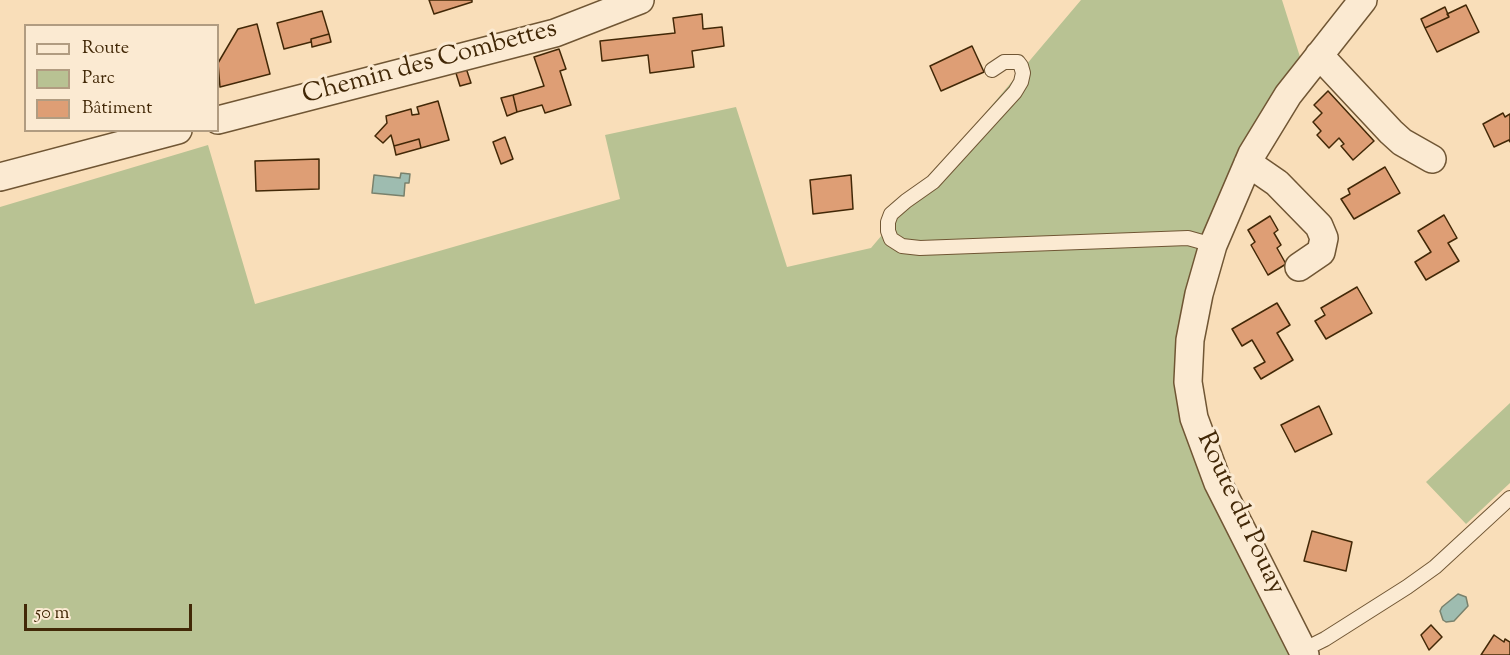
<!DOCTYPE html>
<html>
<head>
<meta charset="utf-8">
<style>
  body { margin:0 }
  #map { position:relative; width:1510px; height:655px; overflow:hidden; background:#f9deb9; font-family:"Sorts Mill Goudy",serif }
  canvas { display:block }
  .legend { position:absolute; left:24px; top:24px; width:195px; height:108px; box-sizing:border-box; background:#fbead2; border:2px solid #b19c81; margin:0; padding:8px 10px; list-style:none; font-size:18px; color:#422807 }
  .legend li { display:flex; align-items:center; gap:12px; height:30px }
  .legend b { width:30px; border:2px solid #b19c81 }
  .scale { position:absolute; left:24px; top:604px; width:168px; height:27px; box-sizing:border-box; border:3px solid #422807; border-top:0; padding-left:8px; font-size:18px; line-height:21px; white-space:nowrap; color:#422807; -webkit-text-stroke:4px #fbead2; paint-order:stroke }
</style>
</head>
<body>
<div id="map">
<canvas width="1510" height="655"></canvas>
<ul class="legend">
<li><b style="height:8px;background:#fbead2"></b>Route</li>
<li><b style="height:16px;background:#b8c293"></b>Parc</li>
<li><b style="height:16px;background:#de9e75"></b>Bâtiment</li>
</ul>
<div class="scale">50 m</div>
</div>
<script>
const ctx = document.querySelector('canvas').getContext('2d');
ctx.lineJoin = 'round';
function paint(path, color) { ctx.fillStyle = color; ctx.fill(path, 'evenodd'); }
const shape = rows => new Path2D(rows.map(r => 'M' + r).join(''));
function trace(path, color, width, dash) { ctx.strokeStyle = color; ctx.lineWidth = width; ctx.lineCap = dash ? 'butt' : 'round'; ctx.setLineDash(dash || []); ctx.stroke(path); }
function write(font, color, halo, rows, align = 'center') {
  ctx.font = font + ' "Sorts Mill Goudy",serif'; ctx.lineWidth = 6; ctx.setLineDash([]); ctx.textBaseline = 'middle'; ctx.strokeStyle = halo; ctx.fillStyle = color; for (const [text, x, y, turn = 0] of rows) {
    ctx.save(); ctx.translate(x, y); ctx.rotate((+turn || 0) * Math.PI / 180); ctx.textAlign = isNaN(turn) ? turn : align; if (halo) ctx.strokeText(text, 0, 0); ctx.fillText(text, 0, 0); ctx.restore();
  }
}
paint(shape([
  [1081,0,1282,0,1301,60,1250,144,1179,376,1294,655,0,655,0,207,208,145,255,304,620,199,605,135,736,107,787,267,871,248],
  [1510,403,1510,483,1466,524,1426,482]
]), '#b8c293');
const water = shape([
  [401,173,410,174,409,183,405,183,404,196,372,193,374,175,400,178,401,173],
  [1458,594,1466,597,1468,606,1454,621,1446,622,1443,620,1440,611,1442,607,1458,594]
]);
paint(water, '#9ebcb0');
trace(water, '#79816c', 1.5);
const building = shape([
  [429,0,472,0,472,2,434,14,429,0],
  [1466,5,1479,32,1437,52,1425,28,1449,17,1447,14,1466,5],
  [1445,7,1449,17,1425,28,1421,19,1445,7],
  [322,11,329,34,311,39,311,42,284,49,277,23,322,11],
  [702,14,703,29,722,27,724,46,692,51,694,67,650,73,648,55,602,61,600,41,675,33,673,18,702,14],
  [257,24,270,74,220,87,218,63,238,29,257,24],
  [329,34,331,42,312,47,311,39,329,34],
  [972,46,984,72,941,91,930,66,972,46],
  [559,49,566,69,560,71,571,105,545,113,542,105,517,112,513,95,544,86,534,57,559,49],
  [463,68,467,71,471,83,460,86,455,70,463,68],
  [1328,91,1374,141,1353,160,1341,146,1344,144,1339,138,1329,148,1317,135,1321,131,1313,122,1322,113,1314,105,1328,91],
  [513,95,517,112,507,116,501,98,513,95],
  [438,101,449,140,421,148,419,139,394,146,391,135,383,143,375,136,387,123,386,116,411,109,412,115,419,114,417,107,438,101],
  [1503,113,1505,117,1510,114,1510,142,1509,140,1494,147,1483,124,1503,113],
  [505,137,513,159,501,164,493,142,505,137],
  [419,139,421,148,396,155,394,146,419,139],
  [319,159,319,189,256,191,255,161,319,159],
  [1385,167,1400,193,1354,219,1341,199,1350,194,1348,189,1385,167],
  [851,175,853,209,813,214,810,180,851,175],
  [1444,215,1457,238,1448,243,1459,261,1426,280,1415,262,1431,252,1418,231,1444,215],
  [1270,216,1278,230,1274,233,1281,245,1277,248,1286,264,1268,275,1251,245,1255,242,1248,230,1270,216],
  [1357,287,1372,313,1326,339,1315,321,1325,315,1321,308,1357,287],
  [1277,303,1290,325,1277,333,1293,360,1261,379,1254,368,1265,362,1252,340,1242,346,1232,329,1277,303],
  [1319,406,1332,434,1295,452,1281,425,1319,406],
  [1312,531,1352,542,1346,571,1304,561,1312,531],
  [1431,625,1442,637,1429,650,1421,635,1431,625],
  [1494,635,1504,642,1505,639,1510,642,1510,655,1481,655,1494,635]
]);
paint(building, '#de9e75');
trace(building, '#422807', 1.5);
const service = shape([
  [992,70,1004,62,1018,62,1021,66,1023,73,1021,82,1015,92,933,182,906,201,891,214,888,222,888,231,891,239,902,246,920,248,1188,238,1213,245],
  [1303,650,1325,639,1407,587,1435,567,1510,498]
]);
const minor = shape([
  [1319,55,1391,132,1402,142,1432,159],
  [218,120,555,33,640,0],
  [1248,163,1277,183,1319,226,1324,238,1321,252,1299,267],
  [0,177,178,130],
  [1305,655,1218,483,1194,418,1188,382,1190,340,1199,294,1213,245,1252,154,1288,95,1363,0]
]);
trace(service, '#705634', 16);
trace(minor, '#705634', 30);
trace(service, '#fbead2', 14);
trace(minor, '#fbead2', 27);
write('26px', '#422807', '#fbead2', [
  ["Chemin des Combettes",430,64,-15],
  ["Route du Pouay",1239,514,65]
]);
</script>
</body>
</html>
